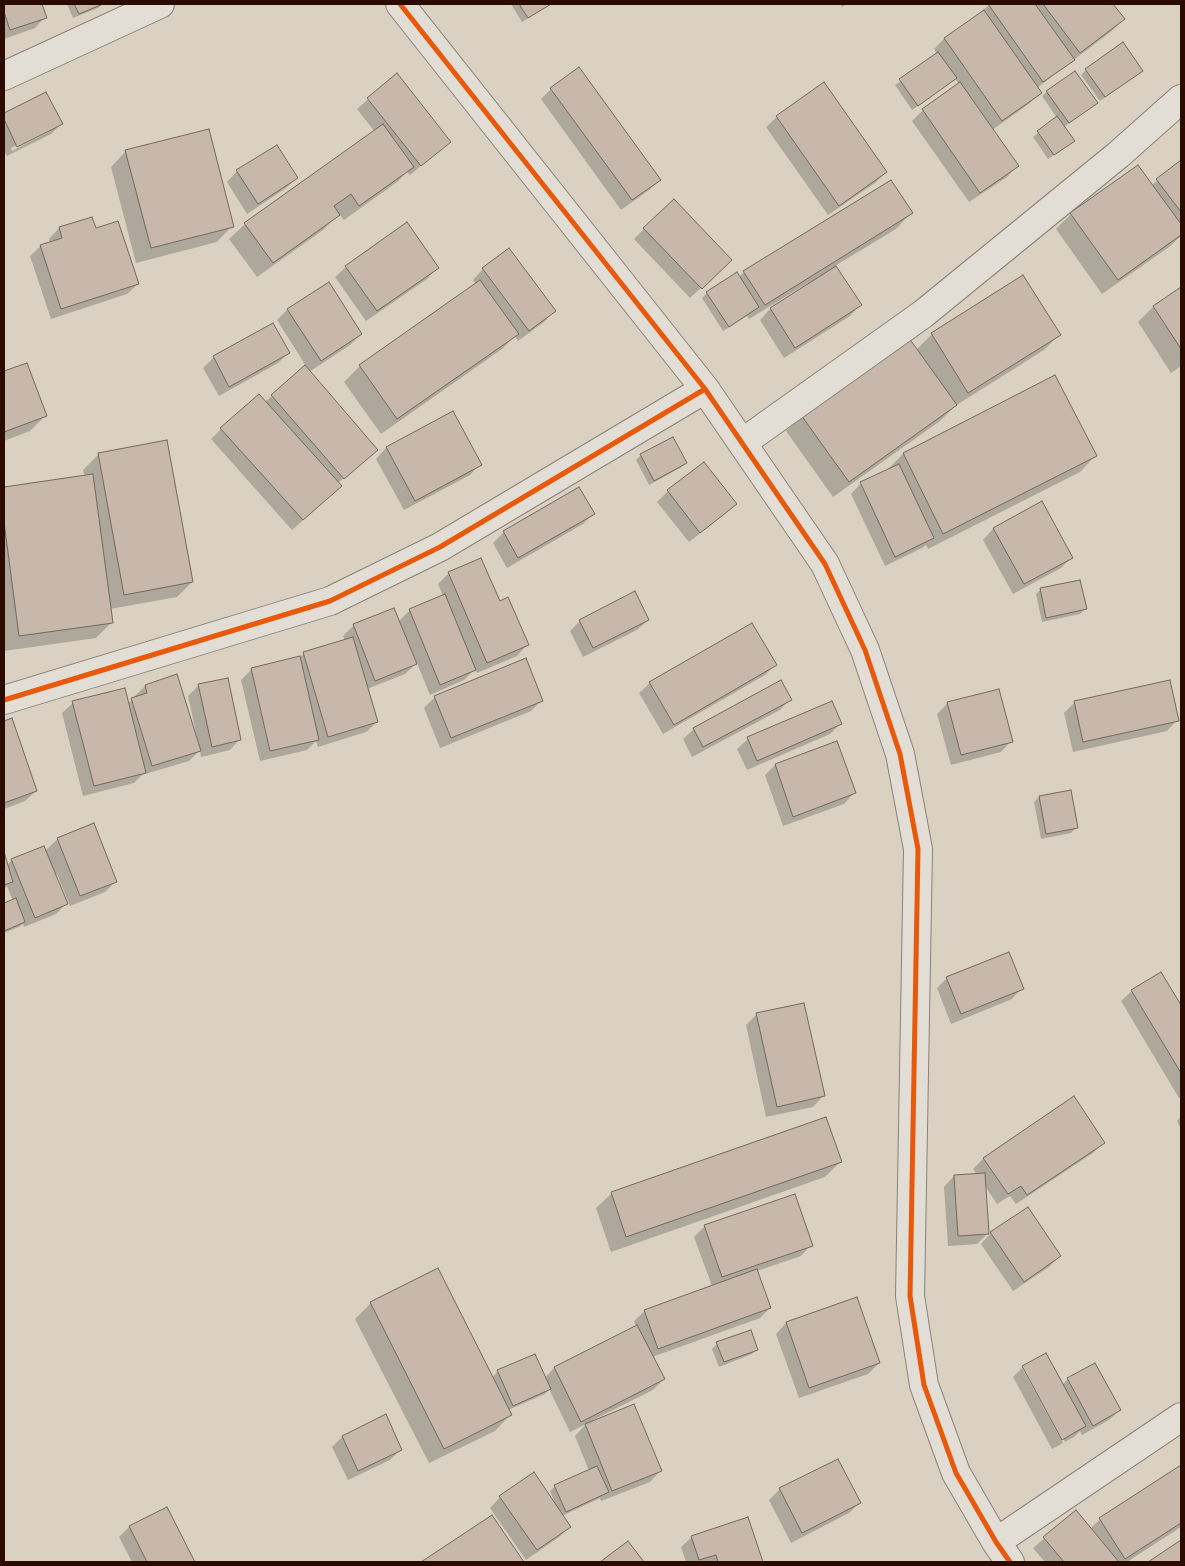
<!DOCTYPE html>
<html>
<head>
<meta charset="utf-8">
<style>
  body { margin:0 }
  #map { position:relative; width:1185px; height:1566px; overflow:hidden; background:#dad1c2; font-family:"Gentium Book Plus",serif }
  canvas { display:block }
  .frame { position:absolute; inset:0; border:5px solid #2b0b00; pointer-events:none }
</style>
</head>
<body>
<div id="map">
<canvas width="1185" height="1566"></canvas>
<div class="frame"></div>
</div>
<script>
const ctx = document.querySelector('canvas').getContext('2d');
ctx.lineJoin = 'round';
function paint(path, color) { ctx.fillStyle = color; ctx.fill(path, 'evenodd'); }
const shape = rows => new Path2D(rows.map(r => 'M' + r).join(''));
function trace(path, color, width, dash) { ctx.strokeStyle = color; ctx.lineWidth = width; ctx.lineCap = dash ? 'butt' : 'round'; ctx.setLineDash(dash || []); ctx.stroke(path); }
paint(shape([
  [4,4,41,4,45,17,35,28,4,39],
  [67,4,102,4,98,8,73,18],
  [511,4,552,4,522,22],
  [840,4,847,4,842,7],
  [990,4,1112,4,1123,19,1113,30,1037,88,1040,93,1030,103,992,130,1017,166,1007,177,969,202,912,121,923,110,959,84,955,79,912,110,895,85,937,54,934,49,944,39,978,15],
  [1086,70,1136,76,1100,101,1081,75],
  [396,75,450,142,410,175,407,172,397,182,344,220,339,214,323,230,257,277,229,239,245,224,375,132,357,109],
  [551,89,659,180,649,190,621,210,541,99],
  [1047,92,1096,103,1064,127,1068,146,1048,159,1033,137,1057,118,1042,96],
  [46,94,61,124,51,134,7,156,4,151,4,114],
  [50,129,50,131,12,151,11,148],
  [777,117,886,172,875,183,828,215,766,127],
  [126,151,232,226,217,242,136,263,111,167],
  [1181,162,1181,236,1169,247,1102,294,1056,229,1071,214,1152,185],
  [237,171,297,178,286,188,247,214,227,182],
  [911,213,896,229,835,266,860,305,850,316,784,358,760,320,770,309,809,285,808,283,749,319,747,316,723,331,702,298,707,293,739,277,744,272],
  [91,218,95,230,138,284,127,294,51,319,30,256,41,246,50,243,49,239,59,228],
  [644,229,720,270,690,298,634,239],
  [346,267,437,268,427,279,366,321,335,277],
  [483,269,554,311,544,322,518,341,515,336,502,349,381,434,344,382,360,366,476,284,473,280],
  [1023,277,1059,335,1044,350,955,406,940,421,833,497,786,431,802,416,916,350,932,334],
  [329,284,361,334,350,345,309,372,366,460,338,483,330,496,292,530,211,439,221,429,265,402,306,366,277,320,287,310],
  [1181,289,1181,366,1171,373,1138,322,1153,307],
  [273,325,288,353,278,363,219,396,203,368,214,357],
  [27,364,45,416,30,431,4,441,4,372],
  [1055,377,1095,456,1080,472,928,549,926,545,922,548,885,566,851,494,861,483,889,471,888,469,903,454],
  [452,412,480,464,470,475,404,510,376,459,386,448],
  [672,439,685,463,680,468,649,485,636,460,641,455],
  [99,454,192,582,177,597,110,609,112,622,96,638,4,651,4,488,85,477,83,470],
  [704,463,735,504,725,514,689,542,657,502,668,491],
  [1041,503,1071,558,1061,568,1013,594,983,540,993,529],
  [593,514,583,524,507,568,493,543,504,532],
  [449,573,499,603,527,645,517,656,477,673,475,669,464,680,430,695,417,663,405,674,367,689,377,722,366,732,318,747,316,741,307,750,260,761,241,680,252,669,299,658,304,654,345,641,343,636,354,625,399,621,410,610,443,596,438,584],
  [1041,589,1085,609,1080,614,1042,622,1036,594],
  [648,620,637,630,583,657,570,631,580,621],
  [775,665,765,675,663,734,639,693,650,683],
  [199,685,240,739,230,750,201,757,200,750,189,761,142,775,134,783,83,796,62,713,73,703,128,703,136,698,135,696,145,686,195,737,197,737,188,696],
  [435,697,541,701,531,711,440,748,424,708],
  [790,699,780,710,692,757,683,739,694,729],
  [1075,702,1177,720,1167,731,1073,752,1064,713],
  [948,703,1011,741,1001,752,951,765,937,714],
  [11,720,36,791,25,801,4,809,4,723],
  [840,724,830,734,747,770,737,749,748,739],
  [836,743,854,793,844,804,783,826,765,775,775,765],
  [1070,791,1076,828,1071,833,1041,839,1034,802,1039,797],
  [93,825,116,881,105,892,70,906,57,874,55,875,66,904,56,914,24,927,23,924,19,927,4,933,4,905,13,901,7,886,4,889,4,856,6,866,12,860,44,847,45,851,58,839],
  [1161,974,1181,1007,1181,1097,1179,1098,1121,1001,1132,991],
  [947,978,1022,988,1012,999,951,1024,937,988],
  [757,1014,823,1096,813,1107,766,1117,746,1025],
  [1074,1098,1103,1142,1093,1153,1016,1204,1010,1196,997,1204,985,1186,988,1233,977,1244,948,1246,944,1187,954,1176,977,1175,973,1169,983,1159],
  [1181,1117,1181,1129,1177,1121],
  [841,1161,825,1177,611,1252,596,1208,612,1193],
  [705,1226,811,1245,801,1256,757,1271,770,1308,760,1318,652,1357,664,1379,653,1390,593,1420,660,1471,650,1482,601,1501,600,1498,562,1516,570,1527,559,1537,526,1560,490,1508,500,1497,555,1503,550,1491,555,1486,589,1471,575,1436,586,1424,570,1432,549,1389,545,1394,508,1410,510,1415,495,1431,429,1463,355,1319,371,1303,492,1378,498,1371,545,1378,554,1368,636,1327,634,1321,645,1311,712,1286,694,1237],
  [991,1233,1060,1256,1049,1267,1013,1291,981,1244],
  [786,1323,879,1363,868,1374,799,1398,776,1334],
  [717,1344,757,1349,752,1354,719,1367,712,1349],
  [1023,1367,1062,1385,1068,1379,1120,1410,1109,1420,1082,1435,1080,1431,1074,1437,1065,1442,1025,1368,1022,1368,1063,1443,1052,1449,1013,1377],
  [385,1416,401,1449,390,1460,348,1480,332,1447,342,1437],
  [1181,1466,1181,1527,1127,1562,1045,1562,1033,1548,1075,1512,1090,1529,1100,1519],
  [780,1489,859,1503,849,1513,791,1543,769,1500],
  [166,1509,193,1562,132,1562,119,1537,129,1527],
  [491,1516,523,1562,424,1562],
  [747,1518,762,1562,686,1562,681,1547,692,1537],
  [1181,1542,1181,1562,1150,1562]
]), '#0003');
const building = shape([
  [4,4,42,4,47,18,10,30,4,12,4,4],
  [74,4,103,4,79,14,74,4],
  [519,4,551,4,528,18,519,4],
  [988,4,1035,4,1075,60,1043,82,988,4],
  [1043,4,1113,4,1125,19,1080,53,1043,4],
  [984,10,1042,93,1002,121,944,38,984,10],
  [1123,42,1143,71,1105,97,1085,69,1123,42],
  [938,52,957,78,918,106,899,79,938,52],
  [579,67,661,180,632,200,550,88,579,67],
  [1075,71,1098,103,1069,123,1046,91,1075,71],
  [397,73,451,142,421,166,367,98,397,73],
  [824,82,887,172,839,206,776,116,824,82],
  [960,82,1019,166,980,193,922,109,960,82],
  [46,92,63,124,17,147,4,119,4,113,46,92],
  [1057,116,1075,141,1054,155,1037,131,1057,116],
  [383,124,414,167,359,206,351,194,334,206,340,215,273,263,244,223,383,124],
  [209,129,234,227,151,248,125,150,209,129],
  [277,145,298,178,258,204,236,170,277,145],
  [1181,160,1181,212,1156,179,1181,160],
  [1138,165,1181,224,1181,235,1118,280,1070,213,1138,165],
  [891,180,913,213,765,305,743,271,891,180],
  [674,199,732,260,702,289,643,228,674,199],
  [92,217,96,228,118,221,139,284,61,309,40,245,62,238,59,227,92,217],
  [407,222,439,268,377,311,345,266,407,222],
  [509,248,556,311,529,331,482,268,509,248],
  [836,266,862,305,795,348,770,308,836,266],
  [737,272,759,307,729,327,706,292,737,272],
  [1023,275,1061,335,968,393,931,333,1023,275],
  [480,280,519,334,397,419,359,365,480,280],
  [329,282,362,334,321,361,287,309,329,282],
  [1181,287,1181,349,1153,306,1181,287],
  [273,323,290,353,229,387,213,356,273,323],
  [909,338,957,405,849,482,801,415,909,338],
  [27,363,47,416,4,432,4,371,27,363],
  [305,365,378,450,344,479,271,395,305,365],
  [1055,375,1097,456,943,534,903,453,1055,375],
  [259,394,342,486,303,520,220,428,259,394],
  [453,411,482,465,415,501,386,447,453,411],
  [673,437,687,463,654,481,640,454,673,437],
  [167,440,193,582,124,595,98,453,167,440],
  [704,462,737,504,700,533,667,490,704,462],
  [899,464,934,538,895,557,860,482,899,464],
  [93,474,113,623,19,636,4,522,4,487,93,474],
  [579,487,595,514,518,558,503,531,579,487],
  [1042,501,1073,558,1024,584,993,528,1042,501],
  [481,558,500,601,508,597,529,645,487,663,448,572,481,558],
  [1080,580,1087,609,1046,618,1040,588,1080,580],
  [635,591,649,620,593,648,579,620,635,591],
  [445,594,476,670,440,685,409,609,445,594],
  [394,608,417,664,375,681,353,624,394,608],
  [752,623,777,665,674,725,649,682,752,623],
  [353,637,378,722,328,737,303,652,353,637],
  [300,656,319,740,270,751,251,668,300,656],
  [526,658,543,701,451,738,434,696,526,658],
  [177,674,201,751,152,766,131,698,147,693,145,685,177,674],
  [228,678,241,740,212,747,198,684,228,678],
  [781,680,792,700,703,747,693,728,781,680],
  [1170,680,1179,721,1083,742,1074,701,1170,680],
  [125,688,146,773,94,786,72,701,125,688],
  [999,689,1013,742,961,755,947,702,999,689],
  [832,701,842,724,757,761,747,737,832,701],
  [12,718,37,791,4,803,4,721,12,718],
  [837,741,856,793,793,817,775,764,837,741],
  [1071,790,1078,828,1046,834,1039,796,1071,790],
  [94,823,117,882,80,896,57,838,94,823],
  [44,846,68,904,35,918,11,859,44,846],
  [4,852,13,882,4,885,4,852],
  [16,898,25,922,4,931,4,903,16,898],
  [1009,952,1024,989,961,1014,946,977,1009,952],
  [1161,972,1181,1005,1181,1073,1131,990,1161,972],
  [804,1003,825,1096,777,1107,756,1013,804,1003],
  [1074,1096,1105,1143,1027,1195,1021,1186,1008,1194,983,1158,1074,1096],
  [826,1117,842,1162,626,1237,611,1192,826,1117],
  [985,1173,989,1234,958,1236,954,1175,985,1173],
  [795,1194,813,1246,722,1277,704,1225,795,1194],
  [1028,1207,1061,1256,1024,1282,990,1232,1028,1207],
  [438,1268,512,1415,444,1449,370,1302,438,1268],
  [757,1269,771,1308,658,1349,644,1310,757,1269],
  [857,1297,880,1363,809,1388,786,1322,857,1297],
  [637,1325,665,1379,581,1422,554,1367,637,1325],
  [751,1330,758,1350,724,1362,716,1342,751,1330],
  [1046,1353,1086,1426,1062,1440,1022,1366,1046,1353],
  [535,1354,551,1389,513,1406,497,1370,535,1354],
  [1095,1363,1121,1410,1093,1426,1067,1378,1095,1363],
  [634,1404,662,1471,612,1491,585,1424,634,1404],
  [386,1414,402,1450,358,1471,342,1436,386,1414],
  [838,1459,861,1503,802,1533,779,1488,838,1459],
  [1181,1465,1181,1523,1125,1559,1099,1518,1181,1465],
  [597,1466,609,1492,566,1512,554,1485,597,1466],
  [534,1472,571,1527,537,1550,499,1496,534,1472],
  [167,1507,195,1562,147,1562,129,1526,167,1507],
  [1076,1510,1119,1562,1064,1562,1043,1537,1076,1510],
  [492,1515,524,1562,421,1562,492,1515],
  [748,1517,763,1562,718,1562,716,1555,699,1560,691,1536,748,1517],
  [1181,1540,1181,1562,1148,1562,1181,1540],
  [628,1541,644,1562,600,1562,628,1541]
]);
paint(building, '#c8b8ac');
trace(building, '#72685f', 1);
const minor = shape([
  [400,4,705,389,825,564,865,650,900,754,918,849,910,1296,924,1385,956,1473,996,1542,1010,1562],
  [4,76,160,4],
  [742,443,923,314,1118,155,1181,99],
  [4,700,330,601,440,547,705,389],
  [996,1542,1181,1417]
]);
trace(minor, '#8b8278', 30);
trace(minor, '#e2ded6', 28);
trace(shape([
  [400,4,705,389,825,564,865,650,900,754,918,849,910,1296,924,1385,956,1473,996,1542,1010,1562],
  [4,700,330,601,440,547,705,389]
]), '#e8590c', 5);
</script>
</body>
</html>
